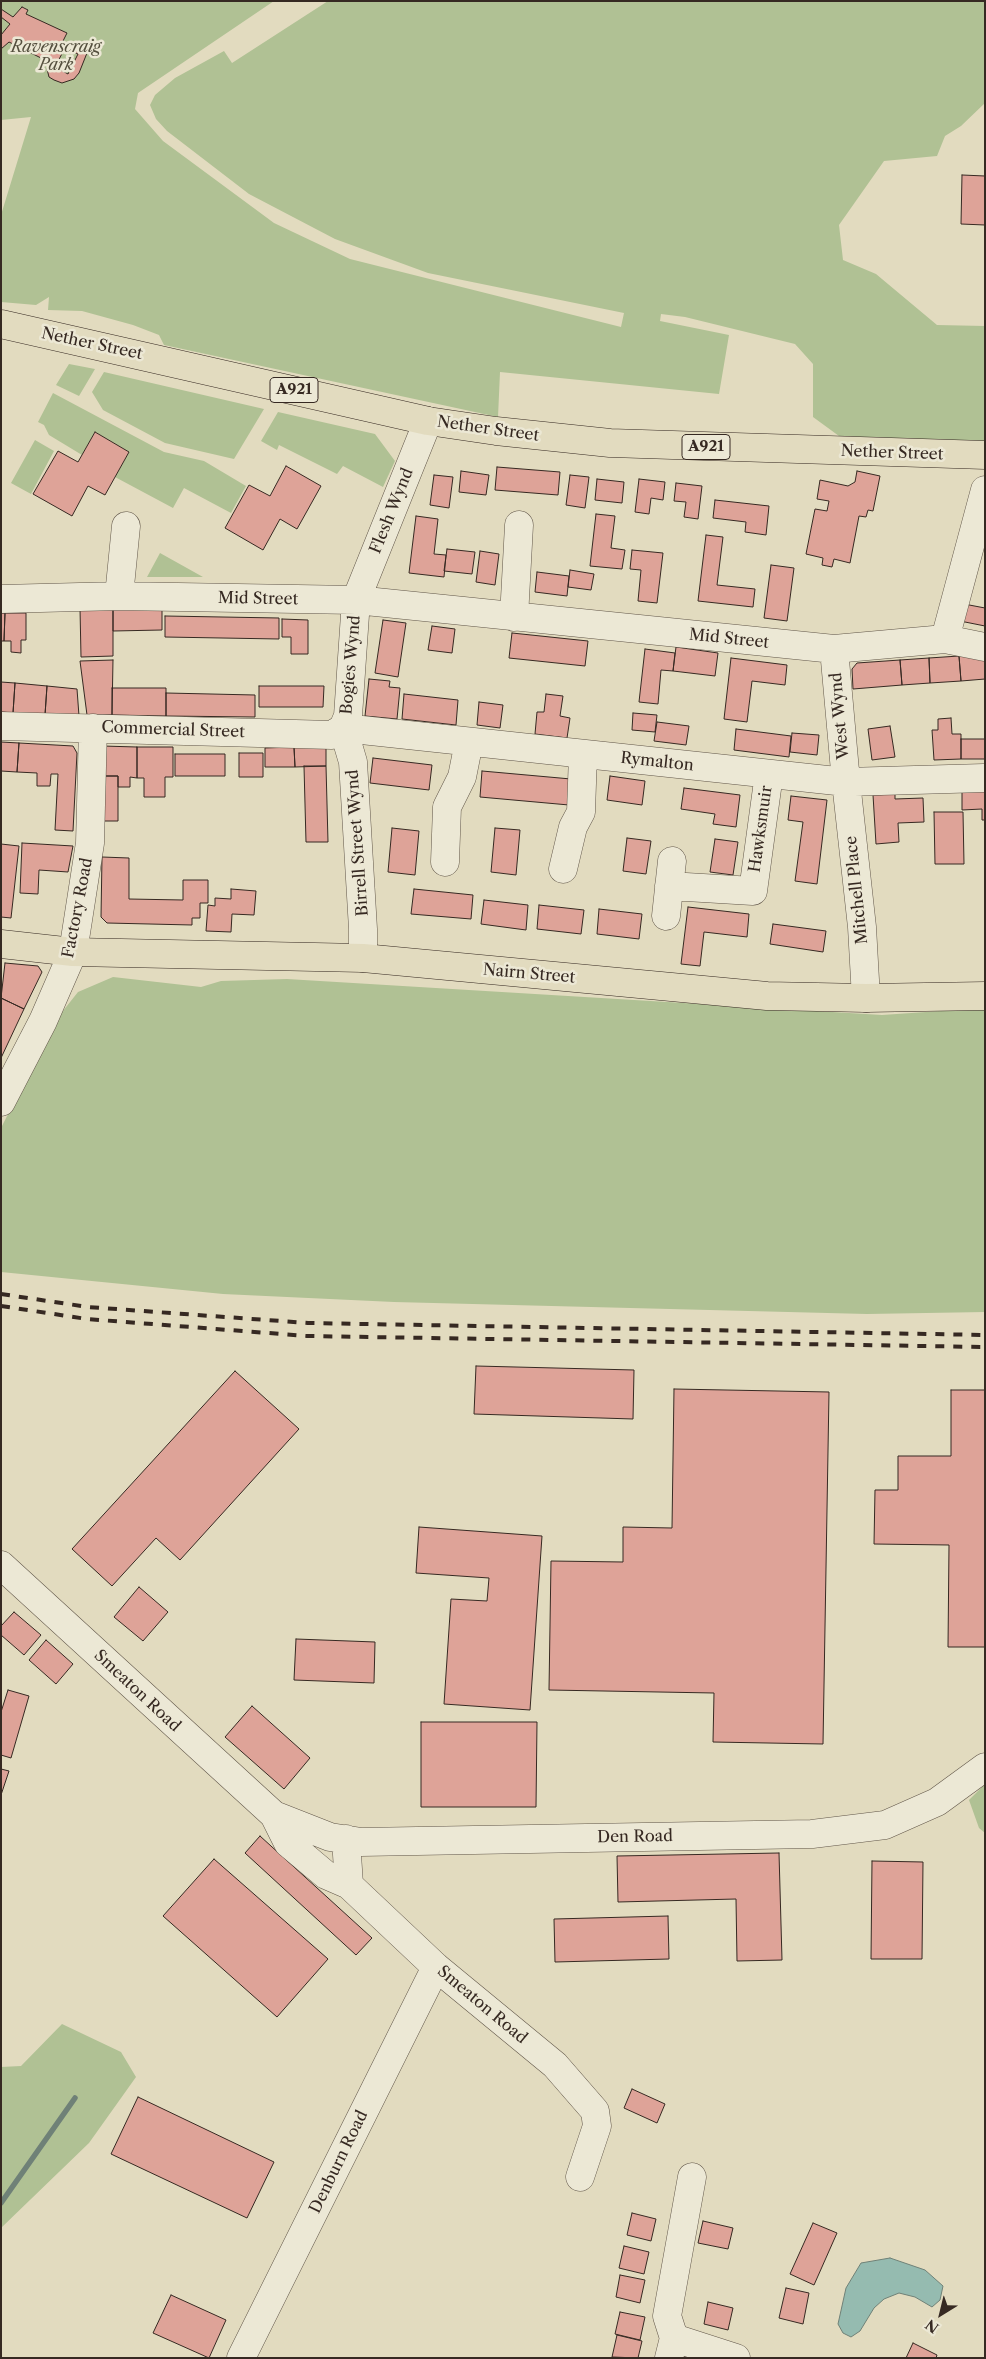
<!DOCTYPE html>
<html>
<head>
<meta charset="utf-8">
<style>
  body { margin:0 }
  #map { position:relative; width:986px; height:2359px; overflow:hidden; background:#e2dbbf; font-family:"Libre Caslon Text",serif }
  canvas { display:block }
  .frame { position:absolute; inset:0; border:2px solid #362922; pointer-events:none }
  .north { position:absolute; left:916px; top:2289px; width:50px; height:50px; -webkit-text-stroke:4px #ece8d5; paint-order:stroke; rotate:216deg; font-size:14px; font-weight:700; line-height:20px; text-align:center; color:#362922 }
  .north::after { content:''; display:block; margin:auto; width:18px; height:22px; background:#362922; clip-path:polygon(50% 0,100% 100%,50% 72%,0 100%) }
</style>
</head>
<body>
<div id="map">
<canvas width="986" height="2359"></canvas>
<div class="frame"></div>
<div class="north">N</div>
</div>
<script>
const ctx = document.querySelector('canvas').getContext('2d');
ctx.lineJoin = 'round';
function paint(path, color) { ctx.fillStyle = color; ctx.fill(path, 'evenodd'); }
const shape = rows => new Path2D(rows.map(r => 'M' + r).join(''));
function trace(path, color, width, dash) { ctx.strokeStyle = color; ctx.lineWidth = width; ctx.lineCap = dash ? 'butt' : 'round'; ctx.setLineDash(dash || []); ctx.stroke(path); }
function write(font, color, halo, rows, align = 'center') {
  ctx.font = font + ' "Libre Caslon Text",serif'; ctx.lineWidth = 5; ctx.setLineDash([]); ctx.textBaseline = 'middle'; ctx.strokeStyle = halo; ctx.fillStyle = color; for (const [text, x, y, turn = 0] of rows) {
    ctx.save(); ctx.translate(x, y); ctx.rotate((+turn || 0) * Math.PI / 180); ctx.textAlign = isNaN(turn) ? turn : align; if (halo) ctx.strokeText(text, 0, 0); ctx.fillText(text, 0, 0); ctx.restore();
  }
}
paint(shape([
  [1,1,274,1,138,93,135,109,163,141,274,223,350,259,621,327,624,313,428,273,335,239,249,194,167,131,156,119,150,105,155,95,175,78,224,51,232,63,328,1,985,1,985,103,961,126,945,136,937,156,884,161,839,225,843,260,876,274,937,325,985,326,985,446,839,436,813,417,813,364,795,344,685,317,661,314,660,321,729,335,719,394,500,372,498,417,164,345,159,335,133,325,82,311,48,310,49,297,36,305,1,302,1,215,31,117,1,120],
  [69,364,95,369,79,396,56,385],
  [104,372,264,409,234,459,165,443,103,410,92,392],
  [53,393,164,452,204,461,246,486,231,513,184,488,173,508,115,477,129,452,95,432,82,455,49,435,44,425,38,422],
  [278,412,375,434,395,461,383,487,343,466,337,474,279,445,277,450,261,441],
  [35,440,54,451,31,494,11,483],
  [160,553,203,577,147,577],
  [113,977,201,987,221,981,287,979,882,1015,985,1008,985,1312,867,1314,394,1302,223,1294,1,1272,1,1128,55,1021,78,992],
  [985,1784,985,1833,979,1828,969,1800],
  [62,2024,121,2052,136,2077,89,2143,1,2228,1,2067,21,2066]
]), '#b0c194');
const water = shape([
  [890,2258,925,2270,943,2286,940,2300,932,2307,915,2297,899,2293,884,2299,874,2308,860,2331,851,2337,843,2333,838,2324,846,2288,861,2263,890,2258]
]);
paint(water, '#95bbb0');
trace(water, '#6f8177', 1);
trace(shape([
  [1,2203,75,2098]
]), '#6f8177', 5.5);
const building = shape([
  [22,7,28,10,26,14,67,33,63,41,87,53,79,73,74,79,62,83,54,80,49,77,47,69,49,62,9,42,1,49,1,35,10,24,1,17,1,9,13,17,22,7],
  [65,48,78,54,68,74,55,67,65,48],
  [962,175,985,176,985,225,961,224,962,175],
  [95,432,129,452,105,495,88,486,72,516,33,494,58,451,78,462,95,432],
  [286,466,321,486,297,529,280,519,263,550,225,528,249,485,270,496,286,466],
  [497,467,560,472,558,495,495,490,497,467],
  [461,471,489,475,486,495,459,492,461,471],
  [857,471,880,476,873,511,868,510,866,517,859,516,850,563,834,559,832,567,822,565,823,558,806,554,815,509,827,511,829,501,817,499,820,480,848,486,855,482,857,471],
  [434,475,453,477,449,508,430,505,434,475],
  [570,475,589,477,585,508,566,505,570,475],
  [597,479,624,482,622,503,595,500,597,479],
  [639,479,665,482,663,500,651,498,649,514,635,512,639,479],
  [676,483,702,486,698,519,684,517,686,502,674,501,676,483],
  [715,500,769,506,766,535,745,532,746,522,713,518,715,500],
  [596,514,615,516,611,548,625,550,622,569,590,566,596,514],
  [416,516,438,519,434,554,446,555,444,577,409,573,416,516],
  [706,535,723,537,717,585,755,589,753,607,698,601,706,535],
  [447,549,475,552,472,574,444,571,447,549],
  [632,550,663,553,657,603,638,601,641,570,630,569,632,550],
  [480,551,499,554,495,585,476,582,480,551],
  [771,565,794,568,787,621,764,618,771,565],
  [570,570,594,574,591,590,568,587,570,570],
  [537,572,569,576,567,596,535,592,537,572],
  [964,604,985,608,985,626,960,621,964,604],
  [80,608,113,608,113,656,81,657,80,608],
  [113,608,162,608,162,630,113,631,113,608],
  [1,613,5,613,4,641,1,641,1,613],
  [5,613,26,613,26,640,21,640,21,653,11,652,11,641,4,641,5,613],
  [165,616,279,618,279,639,165,637,165,616],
  [282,619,308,620,308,654,291,654,291,637,282,637,282,619],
  [383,620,406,623,398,677,375,673,383,620],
  [432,626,455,629,452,653,428,650,432,626],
  [512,633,588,641,585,666,509,658,512,633],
  [676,647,718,653,715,676,673,671,676,647],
  [645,649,675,653,673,671,661,670,658,704,639,702,645,649],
  [985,655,985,679,961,681,959,656,985,655],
  [959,656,961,681,930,683,929,658,959,656],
  [731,658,787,665,785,685,752,681,747,722,724,719,731,658],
  [929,658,930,683,902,685,900,660,929,658],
  [113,660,112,715,87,715,80,661,113,660],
  [900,660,902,685,853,689,852,669,857,663,900,660],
  [369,679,390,681,389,687,400,688,397,719,365,716,369,679],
  [1,682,15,683,13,713,1,712,1,682],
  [15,683,47,686,45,715,13,713,15,683],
  [47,686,77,689,79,716,45,715,47,686],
  [259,686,324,686,323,707,259,707,259,686],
  [112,688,166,688,166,716,112,715,112,688],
  [166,693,255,695,255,717,166,716,166,693],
  [404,694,458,700,456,725,402,719,404,694],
  [546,694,563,696,560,716,570,718,567,738,535,734,537,712,544,712,546,694],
  [479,702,503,705,500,728,477,725,479,702],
  [633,713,657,715,655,732,632,730,633,713],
  [951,718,952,734,961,734,961,759,934,760,932,730,938,730,938,719,951,718],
  [657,722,689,726,686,745,654,741,657,722],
  [890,726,895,757,872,760,868,729,890,726],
  [736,729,791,736,789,757,734,750,736,729],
  [792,733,819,735,817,755,790,752,792,733],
  [961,739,985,739,985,759,961,759,961,739],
  [1,742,19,743,17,772,1,771,1,742],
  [19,743,73,746,77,753,73,831,55,830,58,774,51,774,50,786,37,786,37,773,17,772,19,743],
  [102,746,137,747,137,778,130,777,130,787,118,787,118,776,102,776,102,746],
  [137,747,173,747,173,777,165,777,165,797,144,797,144,778,137,778,137,747],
  [294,747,326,747,326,766,295,767,294,747],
  [294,747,295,767,265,767,265,748,294,747],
  [239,753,263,753,263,777,239,777,239,753],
  [175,754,225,754,225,776,175,776,175,754],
  [373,758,432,765,429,790,370,783,373,758],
  [304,766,326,766,328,842,306,842,304,766],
  [482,771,571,779,569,805,480,797,482,771],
  [102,776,118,776,118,821,102,821,102,776],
  [610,776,645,781,642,805,607,800,610,776],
  [985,787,985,820,982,820,982,809,962,810,962,788,985,787],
  [684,788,740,795,736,827,713,824,715,814,681,809,684,788],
  [895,794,895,799,923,798,924,822,898,823,899,842,876,844,873,795,895,794],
  [791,796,827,800,817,884,795,881,803,822,788,820,791,796],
  [934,812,963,812,964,864,935,864,934,812],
  [392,828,419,831,415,875,388,872,392,828],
  [495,828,520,830,516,875,491,872,495,828],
  [627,838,651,841,646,874,623,871,627,838],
  [715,839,738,842,733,875,710,872,715,839],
  [22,843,73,846,68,872,39,870,38,894,20,893,22,843],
  [1,844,19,846,11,918,1,917,1,844],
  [102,857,129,858,129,899,183,900,183,880,208,880,208,903,200,903,200,918,192,918,192,925,107,923,101,917,102,857],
  [231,889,256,891,254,915,232,914,231,932,206,931,208,905,215,906,215,898,231,899,231,889],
  [414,889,473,895,471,919,411,914,414,889],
  [484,900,528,905,526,930,481,924,484,900],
  [539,905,584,910,581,934,537,929,539,905],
  [688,907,749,914,747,937,704,932,700,966,681,964,688,907],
  [599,909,642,914,639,939,597,934,599,909],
  [773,924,826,931,823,952,770,944,773,924],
  [5,963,38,966,42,972,24,1009,1,998,5,963],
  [1,998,24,1009,1,1058,1,998],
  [476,1366,634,1370,633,1419,474,1414,476,1366],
  [235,1371,299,1429,180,1560,156,1538,112,1586,72,1549,235,1371],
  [674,1389,829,1392,823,1744,713,1742,714,1693,549,1690,551,1561,623,1562,623,1527,672,1528,674,1389],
  [951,1390,985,1390,985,1647,948,1647,949,1545,874,1544,875,1490,898,1490,898,1456,951,1456,951,1390],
  [419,1527,542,1536,530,1710,444,1704,451,1599,487,1601,489,1578,416,1573,419,1527],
  [139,1587,168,1612,143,1641,114,1617,139,1587],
  [14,1612,41,1635,24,1655,1,1635,1,1626,14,1612],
  [296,1639,375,1642,374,1683,294,1680,296,1639],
  [46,1640,73,1664,56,1684,29,1660,46,1640],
  [8,1690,29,1696,11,1758,1,1755,1,1712,8,1690],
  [252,1706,310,1758,284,1789,225,1737,252,1706],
  [421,1722,537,1722,536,1807,421,1807,421,1722],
  [1,1769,9,1771,1,1795,1,1769],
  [260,1836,372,1938,356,1955,245,1853,260,1836],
  [779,1853,782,1960,737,1961,736,1899,618,1902,617,1856,779,1853],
  [214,1859,328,1959,277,2017,163,1916,214,1859],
  [872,1861,923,1862,922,1959,871,1959,872,1861],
  [668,1916,669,1959,555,1962,554,1919,668,1916],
  [632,2089,665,2104,657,2123,624,2108,632,2089],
  [138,2097,274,2162,247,2218,111,2154,138,2097],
  [632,2213,656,2219,651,2241,627,2235,632,2213],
  [703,2221,733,2228,728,2249,698,2243,703,2221],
  [813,2223,837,2233,814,2285,790,2274,813,2223],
  [624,2246,649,2252,644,2274,619,2268,624,2246],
  [620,2275,645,2280,640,2303,616,2297,620,2275],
  [786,2288,809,2293,803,2324,779,2318,786,2288],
  [171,2295,226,2320,209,2358,153,2333,171,2295],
  [708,2302,733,2308,728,2330,704,2324,708,2302],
  [620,2312,645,2317,640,2340,615,2334,620,2312],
  [617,2335,642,2341,638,2358,612,2357,617,2335],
  [913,2343,937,2355,936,2358,906,2358,913,2343]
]);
paint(building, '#dea398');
trace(building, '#362922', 1);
const minor = shape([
  [119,596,126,526],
  [1,599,119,596,356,600,834,649,945,639,985,647],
  [514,617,519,525],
  [945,639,985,490],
  [834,649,846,782,862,927,866,998],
  [1,726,332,735,343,728],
  [343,728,846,782,984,778],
  [343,728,348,716,356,600,428,421],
  [343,728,353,762,363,929,363,958],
  [445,862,447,807,462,777,469,742],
  [563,869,573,827,581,812,583,754],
  [669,886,753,891,769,774],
  [666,916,672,861],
  [1,1102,43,1021,73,952,90,843,93,728],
  [1,1565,274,1815,330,1837,361,1842,812,1834,885,1825,937,1802,985,1767],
  [274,1815,288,1843,326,1875,349,1885],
  [346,1839,349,1885,436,1967,555,2065,595,2111,597,2126,580,2177],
  [674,2338,736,2358],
  [241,2358,436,1967],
  [669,2358,674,2338,667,2316,692,2177]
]);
const major = shape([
  [1,324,428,421,496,431,610,443,985,455],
  [1,944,73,952,363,958,767,996,866,998,985,996]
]);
trace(minor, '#615649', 29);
trace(major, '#362922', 29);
trace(minor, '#ece8d5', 28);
trace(major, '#e2dbbf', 28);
trace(shape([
  [1,1294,88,1307,308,1323,985,1335],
  [1,1306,87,1319,307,1336,985,1347]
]), '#362922', 4, [9, 9]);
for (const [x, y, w] of [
  [294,390,48],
  [706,447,48]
]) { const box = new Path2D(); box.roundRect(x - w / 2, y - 12.5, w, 25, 4); ctx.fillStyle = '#ece8d5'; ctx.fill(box); trace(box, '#362922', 1); }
write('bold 15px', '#362922', null, [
  ["A921",294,390],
  ["A921",706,447]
]);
write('italic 16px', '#544f3e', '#ece8d5', [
  ["Ravenscraig",56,47],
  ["Park",56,65]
]);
write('16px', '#362922', '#ece8d5', [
  ["Nether Street",92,344,12],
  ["Nether Street",488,429,8],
  ["Nether Street",892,453,2],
  ["Flesh Wynd",392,511,-68],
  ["Mid Street",258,599,1],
  ["Mid Street",729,639,6],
  ["Bogies Wynd",351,665,-85],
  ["West Wynd",840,716,-95],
  ["Commercial Street",173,730,2],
  ["Rymalton",657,762,6],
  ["Hawksmuir",761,829,-82],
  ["Birrell Street Wynd",358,843,-94],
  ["Mitchell Place",857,890,-96],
  ["Factory Road",78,908,-79],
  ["Nairn Street",529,974,5],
  ["Smeaton Road",137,1691,43],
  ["Den Road",635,1837,-1],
  ["Smeaton Road",482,2005,40],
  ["Denburn Road",339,2162,-64]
]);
</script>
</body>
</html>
